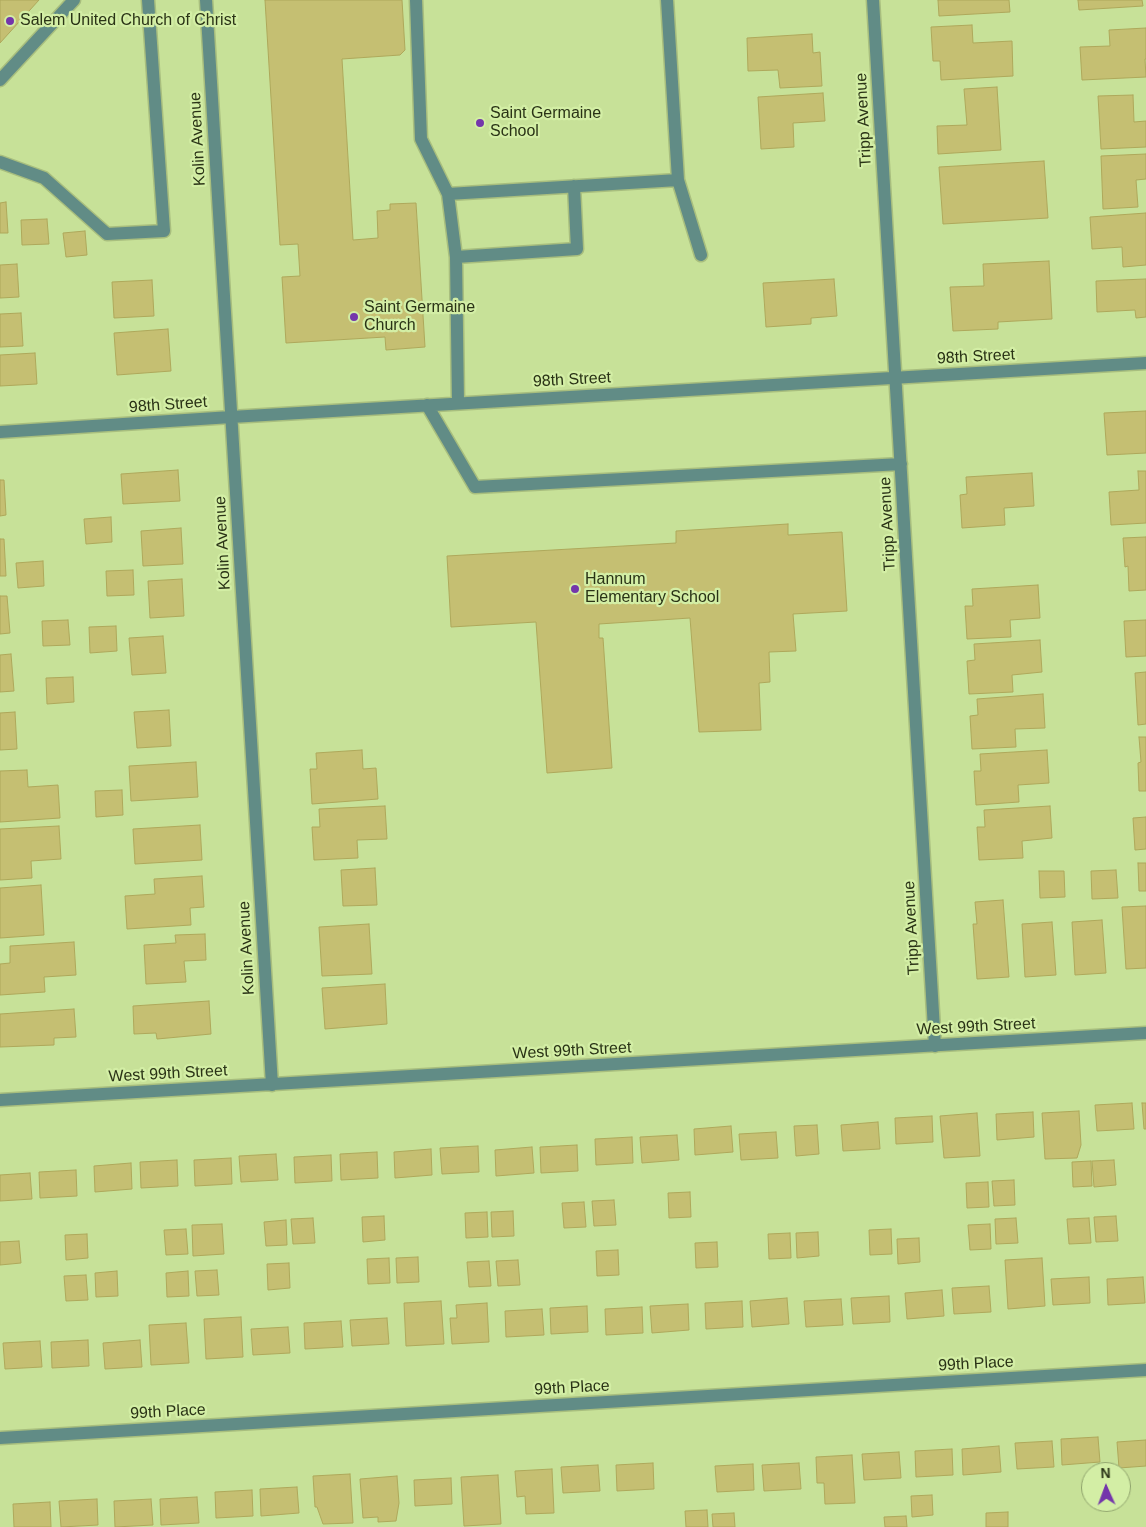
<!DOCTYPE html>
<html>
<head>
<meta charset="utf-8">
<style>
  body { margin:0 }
  #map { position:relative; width:1146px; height:1527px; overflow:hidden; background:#c7e198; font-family:Helvetica,sans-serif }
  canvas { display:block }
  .north { position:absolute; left:1081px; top:1462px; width:50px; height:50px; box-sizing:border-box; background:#d3eea5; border:1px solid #8fa36c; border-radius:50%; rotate:358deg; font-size:14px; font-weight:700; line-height:20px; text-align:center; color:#2a3316 }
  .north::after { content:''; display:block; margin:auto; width:18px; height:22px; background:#7436ab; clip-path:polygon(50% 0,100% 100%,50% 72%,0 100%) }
</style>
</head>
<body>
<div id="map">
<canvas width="1146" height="1527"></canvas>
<div class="north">N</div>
</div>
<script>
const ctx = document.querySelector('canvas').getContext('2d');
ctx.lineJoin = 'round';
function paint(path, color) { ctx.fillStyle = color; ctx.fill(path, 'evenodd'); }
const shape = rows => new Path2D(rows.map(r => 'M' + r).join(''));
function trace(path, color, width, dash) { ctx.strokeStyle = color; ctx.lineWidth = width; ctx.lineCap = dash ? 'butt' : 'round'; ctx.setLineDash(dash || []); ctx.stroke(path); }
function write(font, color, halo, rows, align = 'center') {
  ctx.font = font + ' Helvetica,sans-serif'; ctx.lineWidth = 4.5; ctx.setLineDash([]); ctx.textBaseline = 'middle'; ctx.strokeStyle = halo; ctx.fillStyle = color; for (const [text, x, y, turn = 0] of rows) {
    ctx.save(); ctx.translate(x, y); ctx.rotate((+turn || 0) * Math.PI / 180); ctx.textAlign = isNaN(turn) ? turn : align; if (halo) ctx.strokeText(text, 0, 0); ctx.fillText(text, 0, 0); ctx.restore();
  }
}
const building = shape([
  [0,0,39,0,0,43,0,0],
  [265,0,402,0,405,50,400,55,342,59,353,240,378,238,377,211,390,210,390,204,416,203,425,347,386,350,385,337,286,343,282,277,300,276,298,244,280,245,265,0],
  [938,0,1009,0,1010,12,939,16,938,0],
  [1078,0,1142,0,1143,6,1079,10,1078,0],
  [972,25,973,43,1012,41,1013,76,941,80,940,61,933,61,931,27,972,25],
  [1146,28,1146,59,1145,59,1146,77,1082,80,1080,47,1110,46,1109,30,1146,28],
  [812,34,813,53,820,52,822,86,780,88,778,70,748,71,747,38,812,34],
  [997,87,1001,150,938,154,937,126,967,125,964,89,997,87],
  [823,93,825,121,793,123,794,147,761,149,758,97,823,93],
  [1133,95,1134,122,1146,121,1146,147,1101,149,1098,96,1133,95],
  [1146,154,1146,179,1136,180,1138,207,1103,209,1101,156,1146,154],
  [1044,161,1048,218,943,224,939,167,1044,161],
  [6,202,8,233,0,233,0,203,6,202],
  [1146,213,1146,265,1123,267,1122,247,1092,249,1090,217,1146,213],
  [47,219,49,244,22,245,21,220,47,219],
  [85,231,87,255,66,257,63,233,85,231],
  [1049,261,1052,319,998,322,998,329,953,331,950,287,984,286,983,264,1049,261],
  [17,264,19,297,0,298,0,265,17,264],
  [834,279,837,316,811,318,811,324,766,327,763,283,834,279],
  [1146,279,1146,317,1136,318,1135,310,1097,312,1096,281,1146,279],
  [152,280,154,316,114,318,112,282,152,280],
  [21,313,23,346,0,347,0,314,21,313],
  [168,329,171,371,117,375,114,333,168,329],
  [35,353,37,384,0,386,0,355,35,353],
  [1146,411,1146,453,1107,455,1104,413,1146,411],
  [178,470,180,501,123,504,121,474,178,470],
  [1138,471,1146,471,1146,523,1111,525,1109,492,1139,490,1138,471],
  [1032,473,1034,506,1004,508,1005,525,962,528,960,495,967,494,966,477,1032,473],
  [0,480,4,480,6,515,0,516,0,480],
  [111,517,112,542,86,544,84,519,111,517],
  [788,524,788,535,842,532,847,611,793,614,796,651,769,652,770,682,759,683,761,730,699,732,690,618,599,624,599,638,603,638,612,768,547,773,536,622,451,627,447,556,676,543,676,531,788,524],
  [181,528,183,564,143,566,141,531,181,528],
  [1146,537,1146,590,1129,591,1128,566,1125,567,1123,538,1146,537],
  [0,539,4,539,6,576,0,576,0,539],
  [43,561,44,586,18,588,16,563,43,561],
  [133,570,134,595,107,596,106,571,133,570],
  [182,579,184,616,150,618,148,581,182,579],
  [1038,585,1040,618,1010,620,1011,637,967,639,965,606,973,606,972,589,1038,585],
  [0,596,7,596,10,633,0,634,0,596],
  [68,620,70,645,43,646,42,621,68,620],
  [1146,620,1146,656,1126,657,1124,621,1146,620],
  [116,626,117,651,90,653,89,627,116,626],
  [163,636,166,673,132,675,129,638,163,636],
  [1040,640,1042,672,1012,675,1013,692,969,694,967,661,975,660,974,644,1040,640],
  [11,654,14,691,0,692,0,655,11,654],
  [1146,672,1146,724,1138,725,1135,673,1146,672],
  [73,677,74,702,47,704,46,678,73,677],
  [1043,694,1045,728,1015,729,1016,747,972,749,970,716,978,715,977,699,1043,694],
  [169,710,171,746,137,748,134,712,169,710],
  [15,712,17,749,0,750,0,713,15,712],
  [1139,737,1146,737,1146,791,1139,791,1138,763,1141,762,1139,737],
  [362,750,363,769,376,768,378,799,312,804,310,769,317,769,316,753,362,750],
  [1047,750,1049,783,1018,785,1019,802,976,805,974,771,981,771,980,754,1047,750],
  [196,762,198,797,131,801,129,766,196,762],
  [27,770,28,787,58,785,60,818,0,822,0,771,27,770],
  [122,790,123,815,96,817,95,791,122,790],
  [385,806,387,839,357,840,358,858,314,860,312,827,320,827,319,809,385,806],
  [1050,806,1052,838,1022,841,1023,858,979,860,977,827,985,827,984,810,1050,806],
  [1146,817,1146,849,1135,850,1133,818,1146,817],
  [200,825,202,860,135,864,133,829,200,825],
  [59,826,61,859,31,861,32,878,0,880,0,829,59,826],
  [1138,863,1146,863,1146,891,1139,891,1138,863],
  [375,868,377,905,343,906,341,870,375,868],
  [1116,870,1118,898,1092,899,1091,871,1116,870],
  [1039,871,1064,871,1065,897,1040,898,1039,871],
  [202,876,204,907,190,908,191,925,127,929,125,896,155,894,154,879,202,876],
  [41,885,44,935,0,938,0,888,41,885],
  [1003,900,1009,977,977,979,973,924,977,924,975,902,1003,900],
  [1146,906,1146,968,1126,969,1122,907,1146,906],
  [1102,920,1106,973,1075,975,1072,922,1102,920],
  [1052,922,1056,975,1025,977,1022,924,1052,922],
  [369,924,372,974,322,976,319,927,369,924],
  [205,934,206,960,184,961,186,982,146,984,144,945,176,943,175,935,205,934],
  [74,942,76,975,44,977,45,992,0,995,0,964,10,963,10,946,74,942],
  [385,984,387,1024,325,1029,322,988,385,984],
  [209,1001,211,1034,157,1039,156,1033,134,1034,133,1006,209,1001],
  [74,1009,76,1037,54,1038,54,1045,0,1047,0,1014,74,1009],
  [1132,1103,1134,1129,1097,1131,1095,1105,1132,1103],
  [1142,1103,1146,1103,1146,1129,1144,1129,1142,1103],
  [1079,1111,1081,1145,1077,1158,1045,1159,1042,1113,1079,1111],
  [1033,1112,1034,1137,997,1140,996,1114,1033,1112],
  [977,1113,980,1156,944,1158,940,1116,977,1113],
  [932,1116,933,1142,896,1144,895,1118,932,1116],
  [878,1122,880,1149,843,1151,841,1125,878,1122],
  [817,1125,819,1154,796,1156,794,1126,817,1125],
  [731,1126,733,1152,695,1155,694,1129,731,1126],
  [776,1132,778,1158,741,1160,739,1134,776,1132],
  [677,1135,679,1160,642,1163,640,1137,677,1135],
  [632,1137,633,1163,596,1165,595,1139,632,1137],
  [577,1145,578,1171,541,1173,540,1147,577,1145],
  [478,1146,479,1172,442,1174,440,1148,478,1146],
  [532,1147,534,1173,496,1176,495,1150,532,1147],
  [431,1149,432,1175,395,1178,394,1152,431,1149],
  [377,1152,378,1178,341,1180,340,1154,377,1152],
  [276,1154,278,1180,241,1182,239,1156,276,1154],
  [331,1155,332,1181,295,1183,294,1157,331,1155],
  [231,1158,232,1184,195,1186,194,1160,231,1158],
  [177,1160,178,1186,141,1188,140,1162,177,1160],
  [1114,1160,1116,1185,1094,1187,1092,1161,1114,1160],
  [1091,1161,1092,1186,1073,1187,1072,1162,1091,1161],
  [131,1163,132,1189,95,1192,94,1166,131,1163],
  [76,1170,77,1196,40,1198,39,1172,76,1170],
  [30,1173,32,1199,0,1201,0,1175,30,1173],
  [1014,1180,1015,1205,994,1206,992,1181,1014,1180],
  [988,1182,989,1207,967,1208,966,1183,988,1182],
  [690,1192,691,1217,669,1218,668,1193,690,1192],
  [614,1200,616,1225,594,1226,592,1201,614,1200],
  [584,1202,586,1227,564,1228,562,1203,584,1202],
  [513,1211,514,1236,492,1237,491,1212,513,1211],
  [487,1212,488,1237,466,1238,465,1213,487,1212],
  [384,1216,385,1240,363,1242,362,1217,384,1216],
  [1116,1216,1118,1241,1096,1242,1094,1217,1116,1216],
  [313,1218,315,1243,293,1244,291,1219,313,1218],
  [1016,1218,1018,1243,996,1244,995,1219,1016,1218],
  [1089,1218,1091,1243,1069,1244,1067,1219,1089,1218],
  [286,1220,287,1245,266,1246,264,1222,286,1220],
  [222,1224,224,1254,193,1256,192,1225,222,1224],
  [990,1224,991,1249,970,1250,968,1225,990,1224],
  [186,1229,188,1254,166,1255,164,1230,186,1229],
  [891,1229,892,1254,870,1255,869,1230,891,1229],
  [818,1232,819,1256,797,1258,796,1233,818,1232],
  [790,1233,791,1258,769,1259,768,1234,790,1233],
  [87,1234,88,1258,66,1260,65,1235,87,1234],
  [919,1238,920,1262,898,1264,897,1239,919,1238],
  [19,1241,21,1263,0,1265,0,1242,19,1241],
  [717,1242,718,1267,696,1268,695,1243,717,1242],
  [618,1250,619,1275,597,1276,596,1251,618,1250],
  [418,1257,419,1282,397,1283,396,1258,418,1257],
  [389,1258,390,1283,368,1284,367,1259,389,1258],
  [1042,1258,1045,1306,1008,1309,1005,1260,1042,1258],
  [518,1260,520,1285,498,1286,496,1261,518,1260],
  [489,1261,491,1286,469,1287,467,1262,489,1261],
  [289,1263,290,1288,268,1290,267,1264,289,1263],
  [217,1270,219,1295,197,1296,195,1271,217,1270],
  [117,1271,118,1296,96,1297,95,1273,117,1271],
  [188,1271,189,1296,167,1297,166,1273,188,1271],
  [86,1275,88,1300,66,1301,64,1276,86,1275],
  [1089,1277,1090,1303,1053,1305,1051,1279,1089,1277],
  [1143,1277,1145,1303,1108,1305,1107,1279,1143,1277],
  [989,1286,991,1312,954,1314,952,1288,989,1286],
  [942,1290,944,1316,907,1319,905,1293,942,1290],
  [889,1296,890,1322,853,1324,851,1298,889,1296],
  [787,1298,789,1324,752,1327,750,1301,787,1298],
  [841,1299,843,1325,806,1327,804,1301,841,1299],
  [441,1301,444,1344,406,1346,404,1303,441,1301],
  [742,1301,743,1327,706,1329,705,1303,742,1301],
  [487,1303,489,1342,452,1344,450,1318,457,1318,456,1305,487,1303],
  [688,1304,689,1330,652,1333,650,1306,688,1304],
  [587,1306,588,1332,551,1334,550,1308,587,1306],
  [642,1307,643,1333,606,1335,605,1309,642,1307],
  [542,1309,544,1335,506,1337,505,1311,542,1309],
  [241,1317,243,1357,206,1359,204,1319,241,1317],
  [387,1318,389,1344,352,1346,350,1320,387,1318],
  [341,1321,343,1347,305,1349,304,1323,341,1321],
  [186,1323,189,1363,151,1365,149,1325,186,1323],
  [288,1327,290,1353,253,1355,251,1329,288,1327],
  [88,1340,89,1366,52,1368,51,1342,88,1340],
  [140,1340,142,1367,105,1369,103,1343,140,1340],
  [40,1341,42,1367,5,1369,3,1343,40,1341],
  [1098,1437,1100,1462,1062,1465,1061,1439,1098,1437],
  [1146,1440,1146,1466,1119,1468,1117,1442,1146,1440],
  [1052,1441,1054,1467,1017,1469,1015,1443,1052,1441],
  [999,1446,1001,1472,963,1475,962,1449,999,1446],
  [952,1449,953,1475,916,1477,915,1451,952,1449],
  [899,1452,901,1478,864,1480,862,1454,899,1452],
  [852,1455,855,1503,825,1504,824,1483,817,1483,816,1457,852,1455],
  [653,1463,654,1489,617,1491,616,1465,653,1463],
  [799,1463,801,1489,764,1491,762,1465,799,1463],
  [753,1464,754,1490,717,1492,715,1466,753,1464],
  [598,1465,600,1491,563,1493,561,1467,598,1465],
  [552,1469,554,1513,526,1514,525,1496,517,1497,515,1471,552,1469],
  [350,1474,353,1523,323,1524,317,1507,315,1507,313,1476,350,1474],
  [498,1475,501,1524,464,1526,461,1477,498,1475],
  [397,1476,399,1503,396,1521,378,1522,378,1517,363,1518,360,1479,397,1476],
  [451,1478,452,1504,415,1506,414,1480,451,1478],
  [297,1487,299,1513,261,1516,260,1489,297,1487],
  [252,1490,253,1516,216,1518,215,1492,252,1490],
  [932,1495,933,1515,912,1517,911,1496,932,1495],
  [197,1497,199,1523,161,1525,160,1499,197,1497],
  [97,1499,98,1525,61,1527,59,1501,97,1499],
  [151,1499,153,1525,115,1527,114,1501,151,1499],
  [50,1502,51,1527,14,1527,13,1504,50,1502],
  [707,1510,708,1527,686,1527,685,1511,707,1510],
  [1008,1512,1008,1527,986,1527,986,1513,1008,1512],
  [734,1513,735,1527,713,1527,712,1514,734,1513],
  [906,1516,907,1527,885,1527,884,1517,906,1516]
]);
paint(building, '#c5bf72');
trace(building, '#aea85b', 1);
const minor = shape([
  [206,0,272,1085],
  [416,0,421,139,448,194,456,257,458,403],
  [667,0,678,180,701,255],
  [873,0,935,1046],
  [0,80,74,0],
  [0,162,44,178,107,234,164,231,148,0],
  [448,194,678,180],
  [456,257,577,249,574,186],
  [427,405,475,487,901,464],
  [0,432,231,417,1146,363],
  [0,1100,1146,1033],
  [0,1438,1146,1370]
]);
trace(minor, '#a8be7e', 15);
trace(minor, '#618c86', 12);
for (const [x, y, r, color] of [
  [10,21,5,"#7436ab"],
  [480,123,5,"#7436ab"],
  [354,317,5,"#7436ab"],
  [575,589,5,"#7436ab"]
]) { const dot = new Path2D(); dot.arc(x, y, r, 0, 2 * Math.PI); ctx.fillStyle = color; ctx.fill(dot); trace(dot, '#d3eea5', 2); }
write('16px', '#2a3316', '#d3eea5', [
  ["Salem United Church of Christ",20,21],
  ["Saint Germaine",490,114],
  ["School",490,132],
  ["Saint Germaine",364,308],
  ["Church",364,326],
  ["Hannum",585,580],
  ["Elementary School",585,598]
], 'left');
write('16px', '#2a3316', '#d3eea5', [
  ["Tripp Avenue",864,120,-93],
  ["Kolin Avenue",198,139,-93],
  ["98th Street",976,357,-3],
  ["98th Street",572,380,-3],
  ["98th Street",168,405,-4],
  ["Tripp Avenue",888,524,-93],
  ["Kolin Avenue",223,543,-93],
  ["Tripp Avenue",912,928,-93],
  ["Kolin Avenue",247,948,-93],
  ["West 99th Street",976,1027,-3],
  ["West 99th Street",572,1051,-3],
  ["West 99th Street",168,1074,-3],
  ["99th Place",976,1364,-3],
  ["99th Place",572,1388,-3],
  ["99th Place",168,1412,-3]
]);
</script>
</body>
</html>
